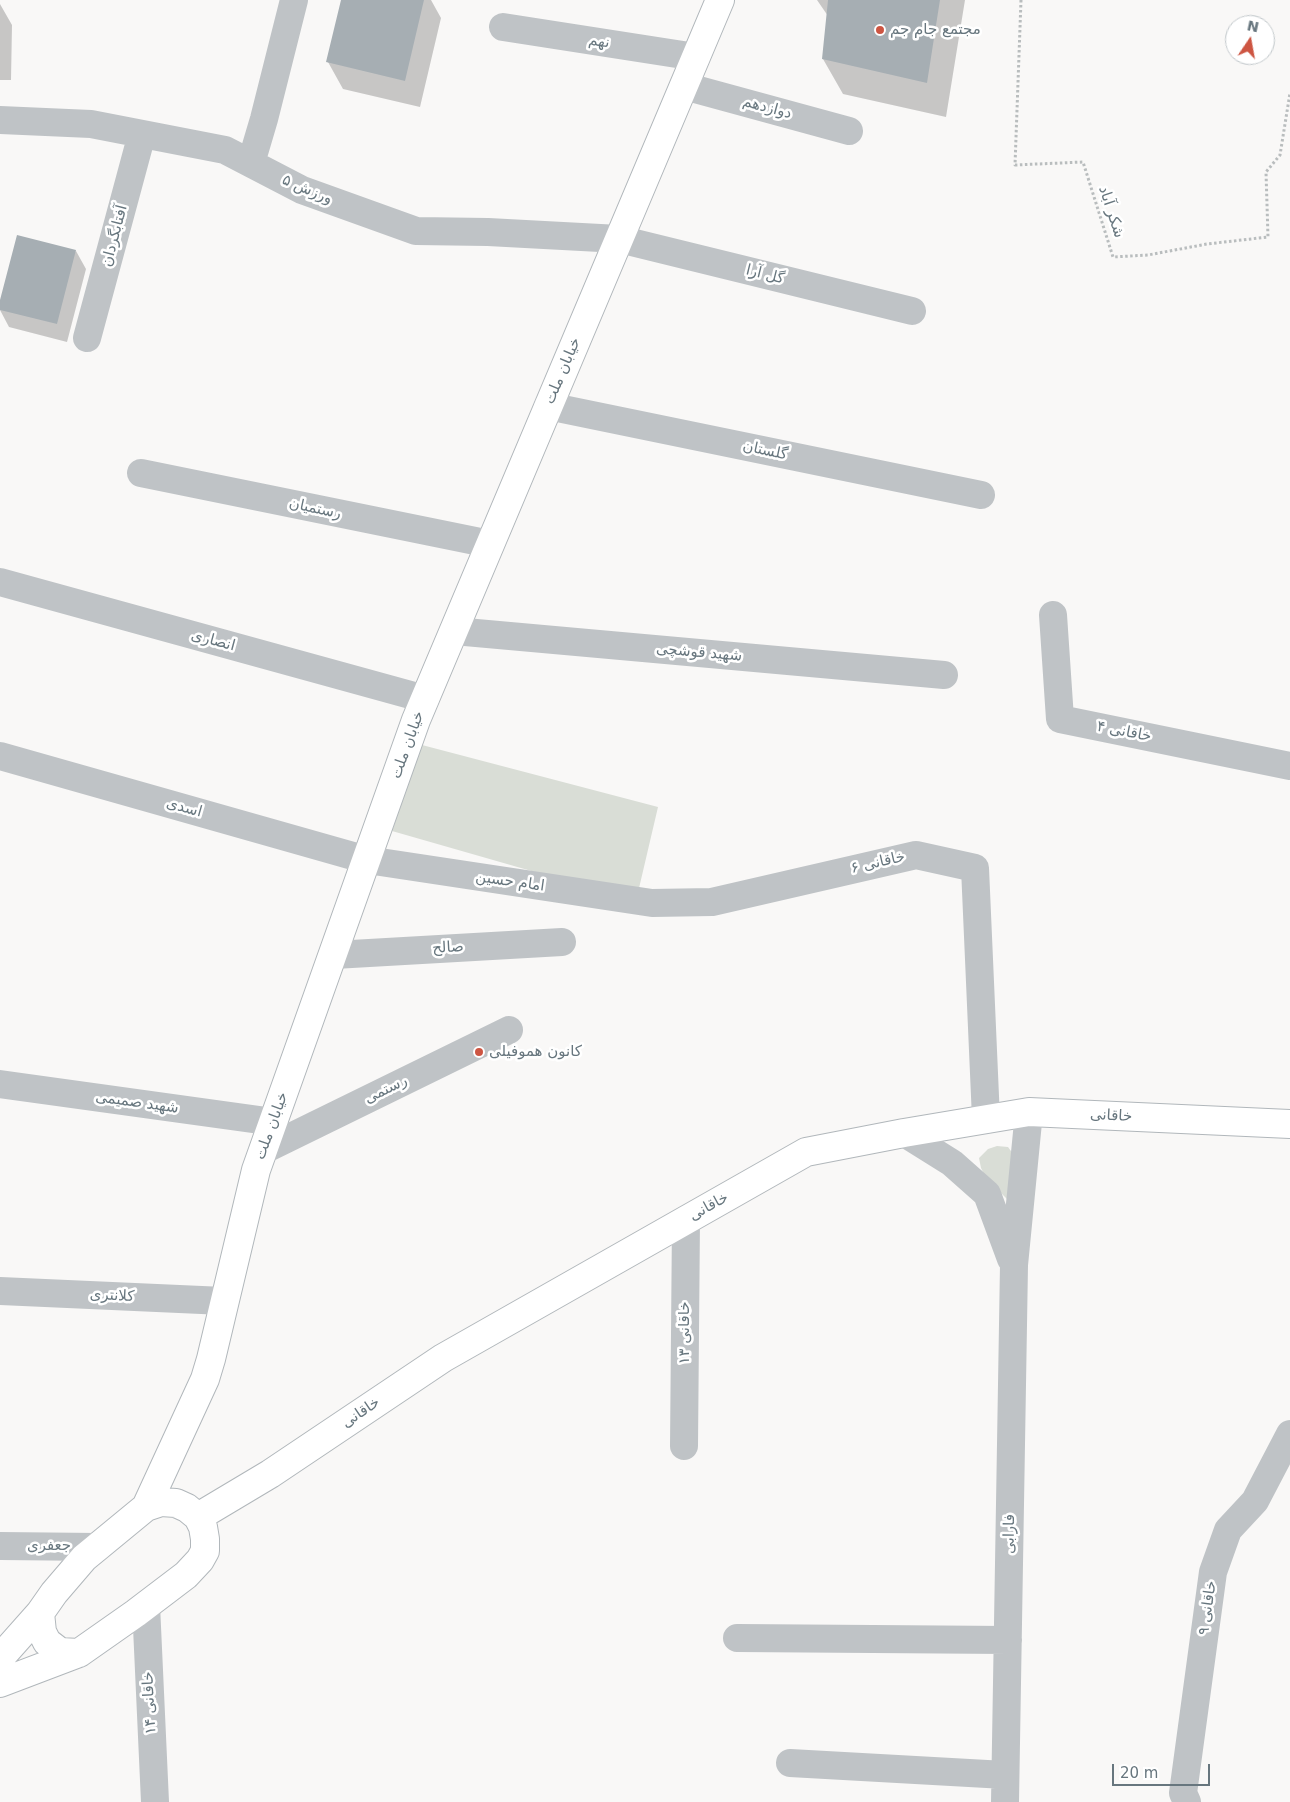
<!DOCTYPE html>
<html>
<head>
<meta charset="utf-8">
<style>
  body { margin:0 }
  #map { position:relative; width:1290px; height:1802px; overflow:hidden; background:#f9f8f7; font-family:"DejaVu Sans",sans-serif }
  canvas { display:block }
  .north { position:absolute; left:1225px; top:15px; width:50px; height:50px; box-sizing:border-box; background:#fff; border:1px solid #c2c8cb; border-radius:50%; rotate:12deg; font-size:14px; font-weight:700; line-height:20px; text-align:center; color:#67767e }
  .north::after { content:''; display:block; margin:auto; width:18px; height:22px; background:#cd5542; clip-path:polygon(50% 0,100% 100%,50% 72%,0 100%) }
  .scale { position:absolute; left:1112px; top:1764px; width:98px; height:22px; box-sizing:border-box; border:2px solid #67767e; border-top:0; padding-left:6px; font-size:15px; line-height:18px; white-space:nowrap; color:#67767e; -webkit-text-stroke:4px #fff; paint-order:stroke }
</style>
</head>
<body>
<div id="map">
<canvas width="1290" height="1802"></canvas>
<div class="north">N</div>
<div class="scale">20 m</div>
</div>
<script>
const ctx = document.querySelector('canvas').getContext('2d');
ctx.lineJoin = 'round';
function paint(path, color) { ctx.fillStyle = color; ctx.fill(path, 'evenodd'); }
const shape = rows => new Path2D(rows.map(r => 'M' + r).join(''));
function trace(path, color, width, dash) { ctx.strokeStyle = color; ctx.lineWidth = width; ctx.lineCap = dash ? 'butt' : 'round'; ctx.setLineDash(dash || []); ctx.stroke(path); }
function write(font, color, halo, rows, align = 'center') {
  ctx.font = font + ' "DejaVu Sans",Cairo,sans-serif'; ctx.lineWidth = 5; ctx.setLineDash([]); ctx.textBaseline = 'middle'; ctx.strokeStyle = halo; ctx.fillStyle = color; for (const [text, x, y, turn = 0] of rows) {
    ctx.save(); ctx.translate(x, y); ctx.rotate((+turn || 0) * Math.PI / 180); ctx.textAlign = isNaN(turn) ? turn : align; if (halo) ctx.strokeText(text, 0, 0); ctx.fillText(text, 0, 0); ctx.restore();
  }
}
paint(shape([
  [422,745,658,807,636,901,392,831],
  [997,1146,1008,1147,1019,1162,1015,1207,986,1178,981,1168,979,1158,988,1149]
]), '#d9ddd6');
paint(shape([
  [342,0,431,0,441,18,420,107,343,89,328,62],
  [817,0,965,0,946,117,843,94,823,59,828,16],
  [0,4,12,25,11,80,0,80],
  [76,251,86,269,67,342,9,327,0,310,0,305]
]), '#0003');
paint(shape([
  [341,0,424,0,405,81,326,62],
  [828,0,940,0,927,83,822,59],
  [17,235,76,250,57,324,0,310,0,300]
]), '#a6aeb3');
const secondary = shape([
  [161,1502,176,1503,187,1508,198,1517,203,1527,205,1539,205,1551,200,1560,186,1575,136,1613,79,1653,60,1652,47,1642,42,1632,40,1613,54,1593,84,1558,146,1507,161,1502],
  [146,1507,205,1379,211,1359,256,1170,416,720,720,0],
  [198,1517,270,1474,443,1358,806,1152,904,1133,1029,1112,1290,1124],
  [0,1658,40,1613],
  [0,1683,79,1653]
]);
trace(secondary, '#b1b7bb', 30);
trace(shape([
  [1021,0,1015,165,1083,162,1113,257,1148,255,1207,244,1268,237,1266,172,1280,155,1290,93]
]), '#b9bdbe', 3, [2.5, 2.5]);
trace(shape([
  [503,27,696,57],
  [684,86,849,131],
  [0,120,91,124,225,150,302,190,416,231,488,232,619,239,912,311],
  [251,163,264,119,294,0],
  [87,338,142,134],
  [548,406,981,495],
  [141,473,490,544],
  [0,582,425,699],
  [1053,615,1060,719,1290,766],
  [454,631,944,675],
  [0,756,367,860,652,903,712,902,916,855,975,868,986,1119],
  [334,955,562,942],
  [0,1084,274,1122],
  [904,1133,952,1163,987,1194,1011,1259],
  [264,1150,509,1030],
  [0,1291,224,1301],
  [684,1446,686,1220],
  [0,1546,98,1547],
  [146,1605,155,1802],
  [737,1638,1008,1640],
  [790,1763,1005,1775],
  [1005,1802,1014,1265,1029,1112],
  [1187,1802,1183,1793,1213,1572,1228,1530,1255,1501,1290,1434]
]), '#bfc3c6', 28);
trace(secondary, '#fff', 28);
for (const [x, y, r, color] of [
  [880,30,5,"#cd5542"],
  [479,1052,5,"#cd5542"]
]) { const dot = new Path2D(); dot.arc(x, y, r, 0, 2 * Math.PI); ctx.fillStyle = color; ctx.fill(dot); trace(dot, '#fff', 2); }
write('15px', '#67767e', '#fff', [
  ["مجتمع جام جم",890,30],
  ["کانون هموفیلی",489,1052]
], 'left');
write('15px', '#67767e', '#fff', [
  ["نهم",599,42,9],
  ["دوازدهم",767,108,15],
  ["ورزش ۵",307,190,23],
  ["شکر آباد",1111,212,72],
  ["آفتابگردان",115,236,-75],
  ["گل آرا",765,275,14],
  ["خیابان ملت",563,371,-67],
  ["گلستان",765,451,12],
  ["رستمیان",315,509,12],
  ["انصاری",213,641,15],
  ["شهید قوشچی",699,653,5],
  ["خاقانی ۴",1124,732,11],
  ["خیابان ملت",408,745,-70],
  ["اسدی",184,808,16],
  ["خاقانی ۶",878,863,-13],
  ["امام حسین",510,882,8],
  ["صالح",448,948,-3],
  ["رستمی",386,1090,-26],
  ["شهید صمیمی",137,1103,8],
  ["خاقانی",1111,1116,3],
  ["خیابان ملت",272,1126,-70],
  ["خاقانی",709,1207,-29],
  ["کلانتری",112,1296,3],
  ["خاقانی ۱۳",685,1333,-90],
  ["خاقانی",361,1413,-34],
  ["فارابی",1010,1534,-89],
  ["جعفری",49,1546],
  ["خاقانی ٩",1208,1608,-82],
  ["خاقانی ۱۴",150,1703,-93]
]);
</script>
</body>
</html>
